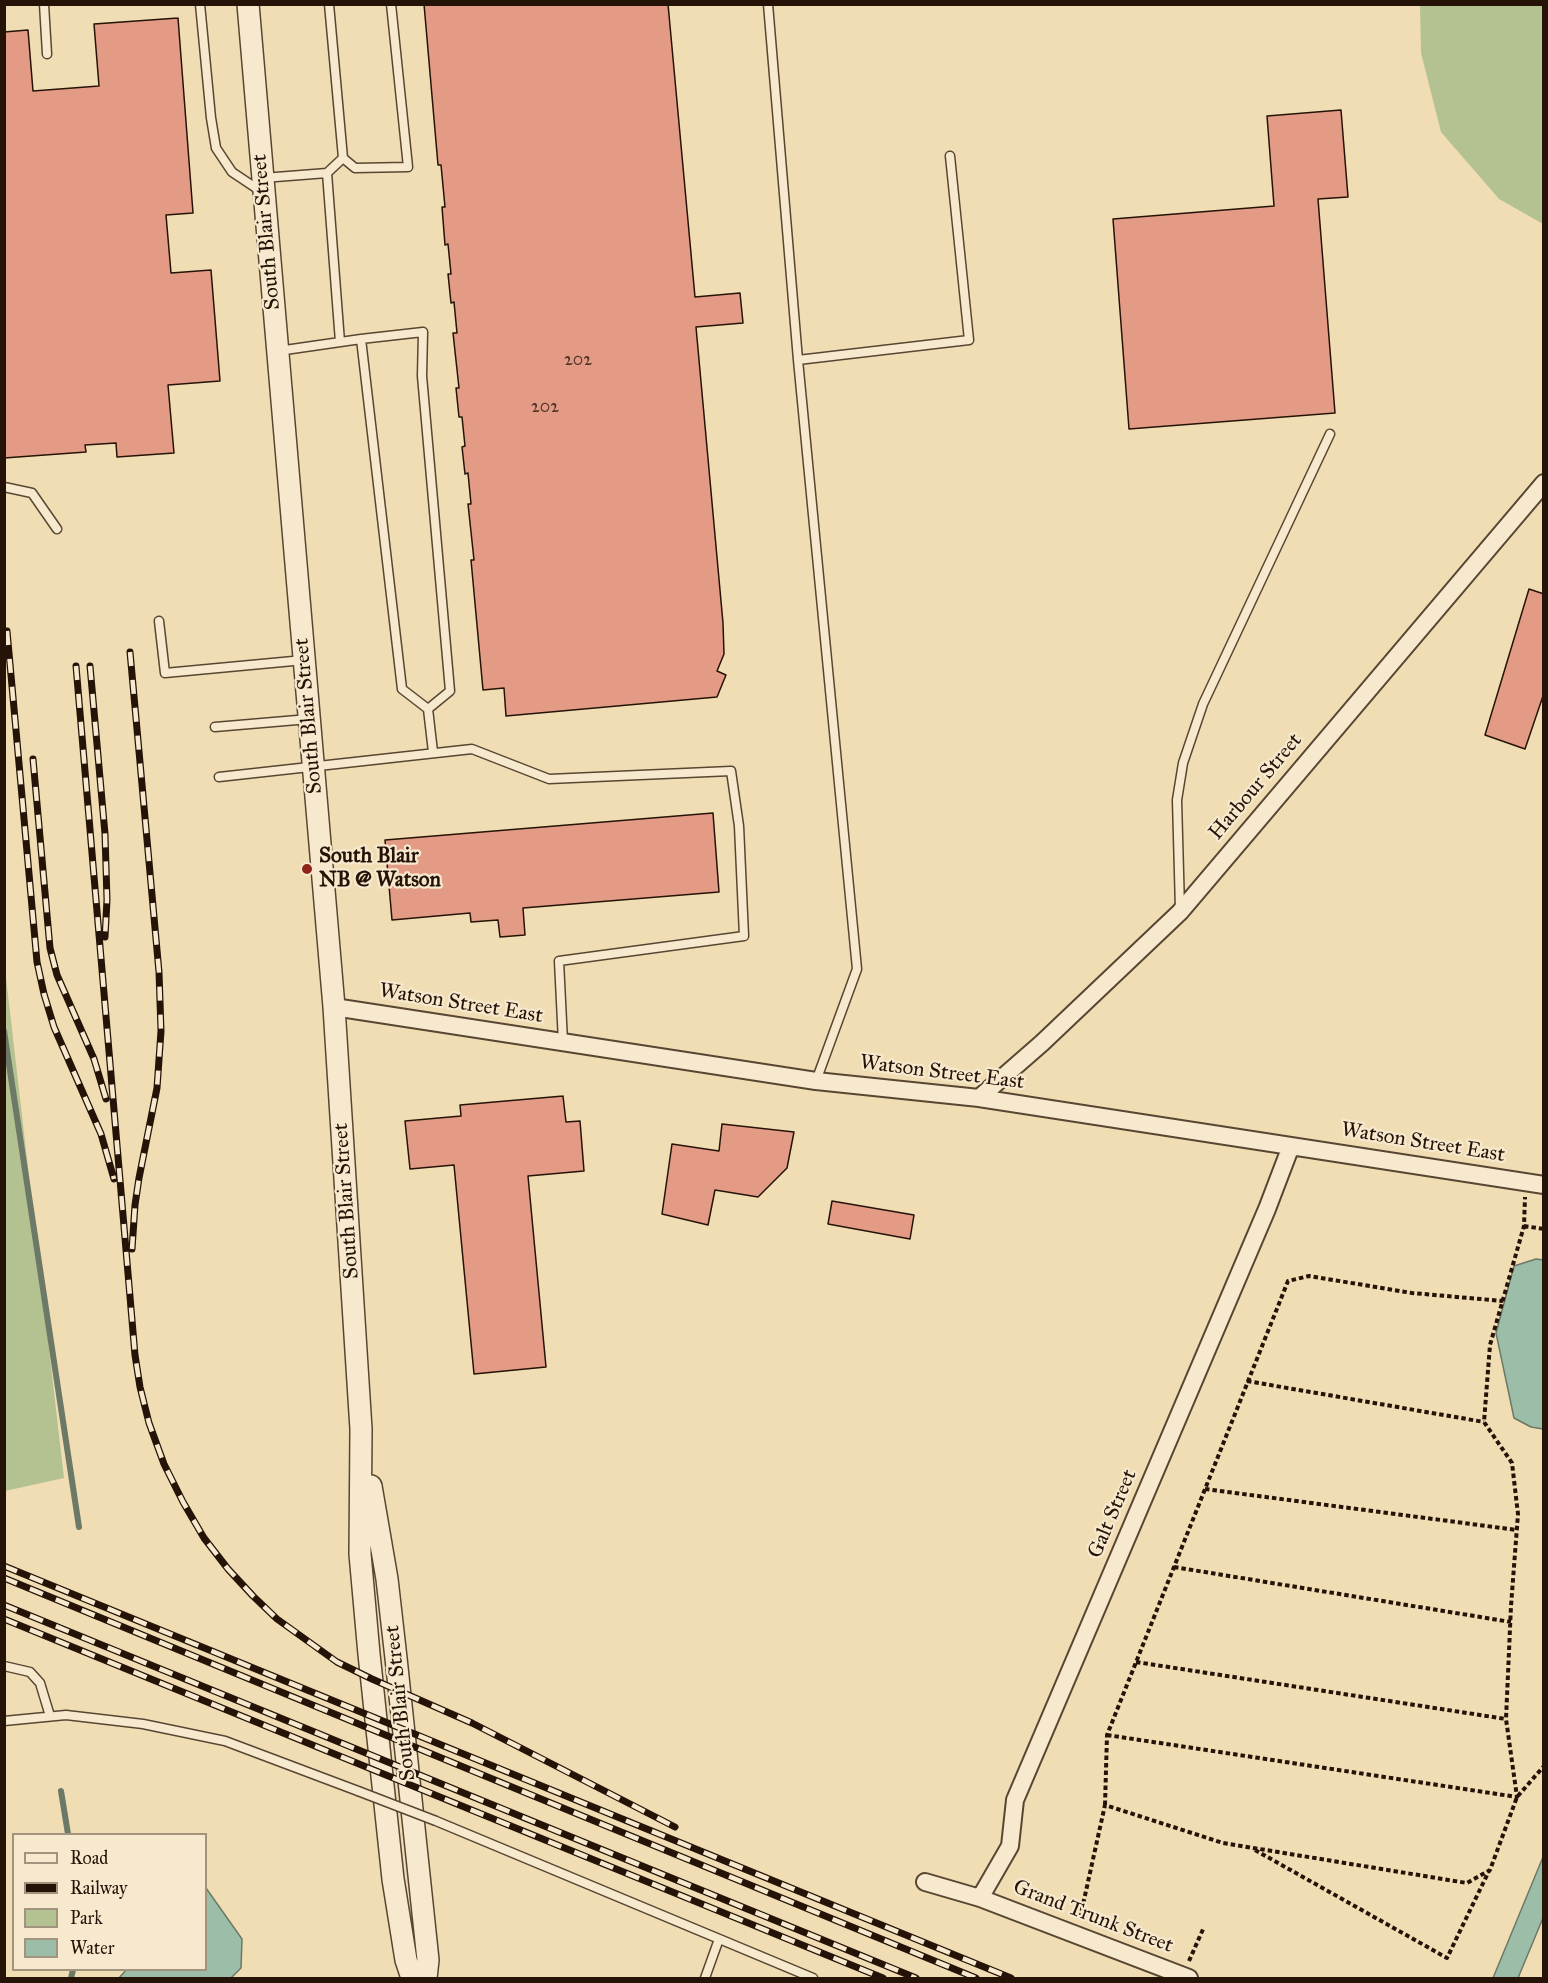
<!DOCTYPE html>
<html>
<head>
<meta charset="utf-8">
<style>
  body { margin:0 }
  #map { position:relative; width:1548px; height:1983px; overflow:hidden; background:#f1ddb4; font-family:"IM FELL Great Primer",serif }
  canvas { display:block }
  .frame { position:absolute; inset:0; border:6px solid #251307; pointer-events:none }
  .legend { position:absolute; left:12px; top:1833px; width:195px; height:138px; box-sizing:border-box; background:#f6e9ce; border:2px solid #a2937e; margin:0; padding:8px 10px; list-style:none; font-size:18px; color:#251307 }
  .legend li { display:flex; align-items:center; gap:12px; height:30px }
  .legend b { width:30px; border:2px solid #a2937e }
</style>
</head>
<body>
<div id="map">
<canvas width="1548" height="1983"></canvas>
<div class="frame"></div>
<ul class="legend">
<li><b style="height:8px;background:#f6e9ce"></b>Road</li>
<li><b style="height:8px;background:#251307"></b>Railway</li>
<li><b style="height:16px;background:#b4c292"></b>Park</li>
<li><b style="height:16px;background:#9cbda7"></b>Water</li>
</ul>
</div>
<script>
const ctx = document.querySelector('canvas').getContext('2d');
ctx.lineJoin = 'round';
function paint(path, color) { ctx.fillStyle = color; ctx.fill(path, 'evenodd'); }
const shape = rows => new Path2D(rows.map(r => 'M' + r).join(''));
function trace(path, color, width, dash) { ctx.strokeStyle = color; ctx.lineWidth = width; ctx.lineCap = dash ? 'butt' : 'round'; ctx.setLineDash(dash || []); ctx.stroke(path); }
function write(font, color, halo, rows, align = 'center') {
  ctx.font = font + ' "IM FELL Great Primer",serif'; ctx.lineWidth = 4.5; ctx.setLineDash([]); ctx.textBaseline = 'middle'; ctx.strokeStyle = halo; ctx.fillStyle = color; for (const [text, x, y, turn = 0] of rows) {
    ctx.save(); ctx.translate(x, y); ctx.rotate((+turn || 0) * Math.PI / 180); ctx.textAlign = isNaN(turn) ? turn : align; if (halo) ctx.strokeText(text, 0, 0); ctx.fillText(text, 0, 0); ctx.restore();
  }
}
paint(shape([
  [1420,5,1543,5,1543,224,1499,199,1441,132,1421,53],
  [5,969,64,1478,5,1491,4,1491]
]), '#b4c292');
const water = shape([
  [1536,1259,1544,1260,1543,1429,1531,1427,1514,1418,1496,1333,1514,1266,1536,1259],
  [1543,1857,1543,1918,1518,1978,1493,1978,1543,1857],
  [206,1888,242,1939,241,1968,231,1978,119,1978,126,1970,206,1970,206,1888]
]);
paint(water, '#9cbda7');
trace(water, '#6c7967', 1.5);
trace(shape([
  [4,1031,79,1527],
  [61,1791,68,1834],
  [71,1978,73,1970]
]), '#6c7967', 6);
const building = shape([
  [424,4,668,4,695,297,740,293,743,323,696,327,723,623,724,654,717,671,726,675,717,697,506,716,504,688,483,690,471,560,474,560,468,504,471,504,468,473,465,474,462,447,465,446,462,417,459,417,456,388,459,388,453,333,457,333,454,302,451,303,448,274,451,274,448,244,445,245,442,207,445,207,441,165,438,165,424,4],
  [178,18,193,213,166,215,171,273,211,270,220,381,168,385,174,453,117,457,116,443,85,445,86,452,4,458,4,32,28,30,33,91,99,86,94,24,178,18],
  [1341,110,1348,197,1318,199,1335,413,1129,429,1113,219,1274,206,1267,116,1341,110],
  [1529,589,1544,594,1544,693,1525,749,1485,735,1529,589],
  [713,813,719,892,523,908,525,935,500,937,498,920,471,922,470,913,392,920,385,840,713,813],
  [563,1096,566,1122,580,1121,584,1171,528,1176,546,1367,474,1374,454,1165,410,1169,405,1121,461,1116,460,1105,563,1096],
  [722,1124,794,1132,787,1168,758,1197,715,1190,708,1225,662,1214,672,1144,719,1151,722,1124],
  [832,1201,914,1215,910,1239,828,1224,832,1201]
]);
paint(building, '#e39b86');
trace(building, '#251307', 1.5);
const service = shape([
  [44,4,47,54],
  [200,4,211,118,216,148,232,172,262,192],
  [329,4,343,158,355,168,408,167,391,4],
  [768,4,798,360,857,969,816,1081],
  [327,173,343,158],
  [263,178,327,173,340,342],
  [361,339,423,332,422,376,450,691,428,709],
  [278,351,361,339,402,689,428,709,433,752],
  [798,360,969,340,950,156],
  [4,487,32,493,57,529],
  [159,621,165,673,304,660],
  [215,727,309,719],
  [219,777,472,749,549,779,731,771,739,826,744,936,559,961,563,1042],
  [1180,909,1177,800,1183,763,1203,704,1330,434],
  [4,1666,30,1672,40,1683,50,1716],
  [4,1721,66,1715,143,1724,225,1741,358,1791],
  [436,1821,813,1978],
  [705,1978,719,1939]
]);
const minor = shape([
  [334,1007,816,1081,979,1098,1544,1185],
  [979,1098,1042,1043,1180,912,1544,483],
  [925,1882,980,1898,1189,1978],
  [980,1898,1010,1846,1015,1800,1267,1209,1291,1146]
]);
const tertiary = shape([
  [248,4,334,1007,361,1429,360,1554,369,1654,393,1879,406,1960,412,1978],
  [371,1486,387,1579,396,1658,428,1960,426,1978]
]);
trace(service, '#584632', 11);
trace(minor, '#584632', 20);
trace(tertiary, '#584632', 24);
trace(shape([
  [1524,1226,1544,1229],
  [1247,1381,1484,1422],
  [1205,1489,1517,1530],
  [1174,1567,1511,1622],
  [1136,1662,1506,1719],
  [1107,1735,1517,1797,1506,1719,1511,1606,1518,1514,1512,1463,1484,1422,1490,1345,1524,1226,1525,1197],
  [1105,1805,1107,1735,1288,1281,1309,1276,1412,1293,1503,1301],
  [1255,1850,1447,1958,1489,1871],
  [1080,1918,1105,1805,1223,1843,1467,1883,1490,1870,1517,1797,1544,1766],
  [1189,1961,1204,1927]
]), '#251307', 4, [4.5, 3]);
trace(service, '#f6e9ce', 8);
trace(minor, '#f6e9ce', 16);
trace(tertiary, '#f6e9ce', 21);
const rail = shape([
  [7,631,37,962,44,994,54,1027,101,1134,114,1179],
  [130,652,159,972,161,1031,157,1088,139,1178,135,1205,132,1249],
  [76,666,135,1355,140,1387,149,1423,164,1464,183,1502,204,1538,228,1569,253,1596,277,1619,337,1662,372,1679,472,1723,675,1827],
  [90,666,105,834,107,900,105,937],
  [33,759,50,948,57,975,94,1059,106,1099],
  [4,1566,1011,1978],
  [4,1578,976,1978],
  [4,1605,916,1978],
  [4,1619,883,1978]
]);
trace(rail, '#251307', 7);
trace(rail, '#f6e9ce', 4.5, [14]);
const serviceBridge = shape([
  [358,1791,436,1821]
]);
trace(serviceBridge, '#584632', 11, []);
trace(serviceBridge, '#f6e9ce', 8);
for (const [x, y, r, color] of [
  [307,869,6,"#8f2418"]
]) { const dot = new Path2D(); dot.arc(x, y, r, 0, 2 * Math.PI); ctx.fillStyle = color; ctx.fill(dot); trace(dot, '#f6e9ce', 2); }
write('18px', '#543527', null, [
  ["202",578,361],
  ["202",545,408]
]);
write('21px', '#251307', '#f6e9ce', [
  ["South Blair Street",267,232,-95],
  ["South Blair Street",309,716,-95],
  ["Harbour Street",1256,787,-50],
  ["Watson Street East",461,1004,9],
  ["Watson Street East",942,1073,7],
  ["Watson Street East",1423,1143,9],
  ["South Blair Street",347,1201,-94],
  ["Galt Street",1113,1514,-67],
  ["South Blair Street",401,1703,-96],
  ["Grand Trunk Street",1093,1917,21]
]);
write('bold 21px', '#251307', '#f6e9ce', [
  ["South Blair",319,857],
  ["NB @ Watson",319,881]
], 'left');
</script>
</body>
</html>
